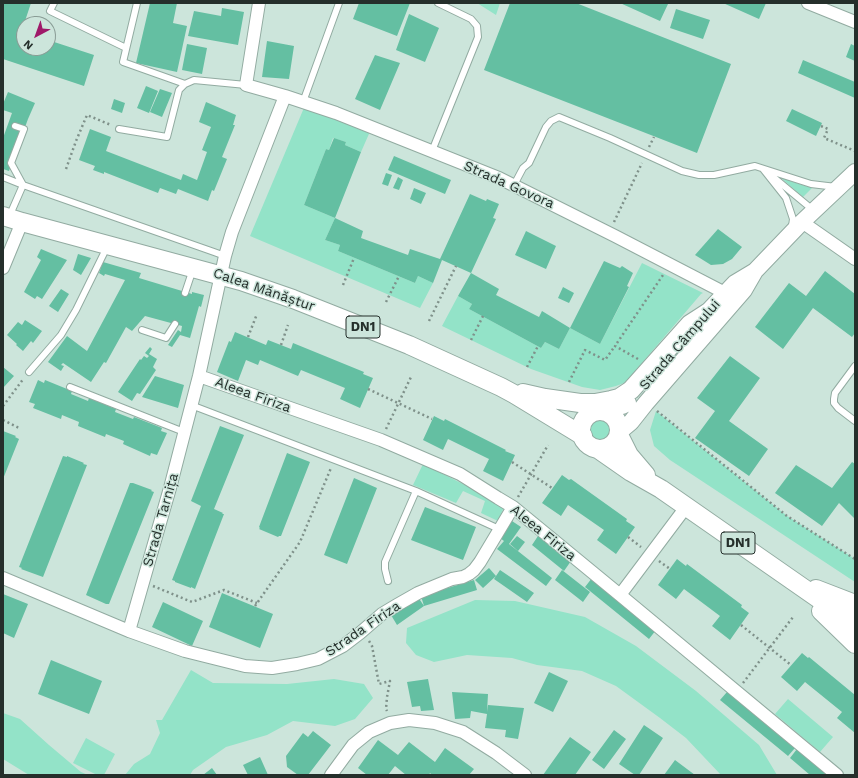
<!DOCTYPE html>
<html>
<head>
<meta charset="utf-8">
<style>
  body { margin:0 }
  #map { position:relative; width:858px; height:778px; overflow:hidden; background:#cce5db; font-family:"Work Sans",sans-serif }
  canvas { display:block }
  .frame { position:absolute; inset:0; border:4px solid #252f2b; pointer-events:none }
  .north { position:absolute; left:16px; top:16px; width:40px; height:40px; box-sizing:border-box; background:#cce5db; border:1px solid #899c95; border-radius:50%; rotate:221deg; font-size:11px; font-weight:700; line-height:16px; text-align:center; color:#252f2b }
  .north::after { content:''; display:block; margin:auto; width:14px; height:18px; background:#9f1969; clip-path:polygon(50% 0,100% 100%,50% 72%,0 100%) }
</style>
</head>
<body>
<div id="map">
<canvas width="858" height="778"></canvas>
<div class="frame"></div>
<div class="north">N</div>
</div>
<script>
const ctx = document.querySelector('canvas').getContext('2d');
ctx.lineJoin = 'round';
function paint(path, color) { ctx.fillStyle = color; ctx.fill(path, 'evenodd'); }
const shape = rows => new Path2D(rows.map(r => 'M' + r).join(''));
function trace(path, color, width, dash) { ctx.strokeStyle = color; ctx.lineWidth = width; ctx.lineCap = dash ? 'butt' : 'round'; ctx.setLineDash(dash || []); ctx.stroke(path); }
function write(font, color, halo, rows, align = 'center') {
  ctx.font = font + ' "Work Sans",sans-serif'; ctx.lineWidth = 3; ctx.setLineDash([]); ctx.textBaseline = 'middle'; ctx.strokeStyle = halo; ctx.fillStyle = color; for (const [text, x, y, turn = 0] of rows) {
    ctx.save(); ctx.translate(x, y); ctx.rotate((+turn || 0) * Math.PI / 180); ctx.textAlign = isNaN(turn) ? turn : align; if (halo) ctx.strokeText(text, 0, 0); ctx.fillText(text, 0, 0); ctx.restore();
  }
}
paint(shape([
  [477,3,500,3,496,15],
  [306,103,372,127,361,152,345,145,346,142,333,138,329,150,326,149,304,205,335,218,325,240,340,245,338,251,415,283,418,276,433,283,420,308,250,236],
  [781,178,812,188,803,197],
  [642,263,703,293,701,294,630,377,624,383,616,386,600,390,582,387,531,369,442,326,458,296,472,304,469,309,541,348,545,342,559,349,570,328,600,344],
  [656,411,787,516,855,559,855,582,670,460,654,446,650,430],
  [595,416,605,416,609,418,612,421,615,426,612,441,608,444,603,446,593,444,589,440,585,431,588,422,591,418],
  [423,464,505,505,498,521,481,513,485,501,463,491,456,503,413,485],
  [475,600,515,601,585,617,636,646,696,691,759,745,777,775,721,775,686,738,660,718,616,686,582,671,537,665,512,658,467,655,434,662,416,655,406,643,407,628],
  [191,670,213,683,287,684,334,679,364,684,373,698,355,719,335,726,293,721,267,735,226,747,193,770,190,775,125,775,134,764,150,754,160,733,156,720,162,720],
  [788,699,833,737,820,752,775,714],
  [3,713,20,719,49,745,81,772,88,775,29,775,3,759],
  [86,738,115,754,104,775,97,775,73,763]
]), '#93e3c8');
paint(shape([
  [3,3,31,3,19,39,24,41,24,48,48,48,48,40,94,55,84,86,3,59],
  [150,3,177,3,173,23,187,26,177,72,136,63],
  [359,3,410,3,397,36,353,19],
  [510,3,576,3,731,64,697,153,484,70],
  [620,3,666,3,668,4,660,21],
  [723,3,766,3,759,19],
  [222,8,244,12,238,45,188,36,194,11,221,16],
  [676,9,710,20,703,39,670,28],
  [409,14,439,28,425,62,396,50],
  [267,41,294,46,289,79,262,77],
  [187,44,207,48,202,74,182,70],
  [851,44,855,46,855,61,846,57],
  [375,55,400,63,380,110,355,99],
  [803,60,855,82,855,98,798,73],
  [146,86,158,91,149,113,137,108],
  [160,89,172,93,162,117,150,112],
  [8,92,35,103,28,119,9,171,3,169,3,138,12,113,3,110,3,104],
  [114,99,125,103,122,113,111,109],
  [206,102,236,115,233,125,235,125,222,157,227,159,214,191,212,190,208,201,178,189,176,194,160,188,158,193,104,172,104,174,93,170,95,166,79,160,90,129,111,137,106,151,181,180,183,174,197,180,207,152,202,150,211,127,199,122],
  [792,109,822,123,816,136,786,121],
  [334,138,346,142,345,145,361,152,335,218,304,205,326,149,329,150],
  [394,156,451,180,445,194,388,170],
  [386,173,392,175,388,186,382,184],
  [398,177,403,180,399,190,393,188],
  [414,188,426,193,421,204,410,199],
  [470,194,486,201,487,199,499,204,493,218,496,219,471,273,442,260,433,283,418,276,415,283,338,251,340,245,325,240,335,218,363,231,361,238,408,255,410,249,440,259],
  [718,229,742,247,732,259,723,264,711,265,695,255],
  [526,231,556,246,546,269,515,255],
  [41,249,67,260,42,299,37,296,35,299,24,292,41,260,37,257],
  [78,254,91,258,81,275,73,270],
  [604,261,620,268,622,266,633,273,627,286,629,287,600,344,570,328,559,349,545,342,541,348,469,309,472,304,458,296,471,273,499,289,496,295,539,317,542,311,570,328],
  [103,262,141,273,139,278,192,294,192,292,204,295,201,307,199,306,190,338,180,335,172,347,168,345,178,330,181,332,182,326,145,316,132,331,126,327,106,363,104,362,91,382,63,363,61,365,64,366,61,371,48,362,67,336,87,351,125,280,105,274,104,276,99,273],
  [825,271,855,294,855,333,852,337,813,308,783,349,755,327,789,283,806,296],
  [563,287,574,293,569,303,558,298],
  [61,289,69,294,58,312,49,306],
  [25,320,42,331,33,343,31,341,23,351,16,345,17,344,7,335,18,322,22,325],
  [235,332,266,345,268,340,291,349,293,343,364,372,363,374,373,378,360,408,340,399,345,388,301,370,298,376,260,360,258,365,246,360,238,381,217,372,229,341,231,342],
  [150,347,152,349,149,354,157,359,153,367,156,370,140,394,137,393,132,401,118,392,140,359,141,360,144,356,147,358,149,356,145,353],
  [730,356,760,378,729,421,768,449,749,476,695,438,715,411,697,398],
  [3,367,14,376,3,388],
  [155,376,184,385,178,408,142,397],
  [38,380,44,383,45,380,72,391,71,394,88,401,89,398,116,409,115,412,133,419,134,417,162,428,161,431,167,433,157,455,151,453,150,456,123,444,124,441,106,434,105,437,78,426,79,422,62,415,61,419,33,408,35,404,29,402],
  [434,416,444,421,445,419,506,450,505,451,515,455,503,481,483,471,489,459,448,439,443,450,423,440],
  [220,426,244,435,214,509,223,513,222,514,224,514,195,589,191,587,191,588,175,582,175,581,172,580,201,506,191,501],
  [3,431,16,436,15,437,19,439,3,479],
  [287,453,310,462,281,536,279,536,278,537,259,529,260,528,259,527],
  [63,456,67,457,67,456,84,463,83,464,87,465,43,577,21,569,22,568,19,567],
  [852,462,855,464,855,519,839,503,822,526,775,493,796,465,832,488],
  [562,475,569,480,571,479,627,519,626,521,635,527,616,554,597,540,604,530,568,505,561,516,542,503],
  [354,478,377,488,347,564,324,555],
  [130,483,133,483,152,490,151,491,154,492,109,604,106,604,86,595],
  [425,507,476,527,463,560,411,540],
  [512,521,521,527,509,544,552,578,546,586,497,549,504,541,500,538],
  [517,536,525,542,518,551,510,544],
  [538,536,571,561,564,571,532,545],
  [677,559,686,566,687,564,742,605,741,607,749,613,730,640,712,626,720,616,684,589,676,599,658,585],
  [489,568,496,576,483,588,475,580],
  [500,570,534,593,527,602,494,579],
  [562,570,590,592,583,602,555,580],
  [592,578,656,630,649,639,585,587],
  [474,580,477,590,424,606,421,596],
  [222,593,273,614,260,648,209,627],
  [3,594,28,604,14,638,3,633],
  [418,597,424,606,397,625,391,615],
  [163,602,203,621,192,646,152,627],
  [802,653,808,658,809,657,855,695,855,733,837,718,842,712,805,682,797,691,781,677],
  [51,660,102,681,89,714,38,694],
  [549,672,568,681,553,712,534,703],
  [428,679,434,710,421,711,420,706,412,707,407,682],
  [452,692,488,694,487,712,488,705,524,708,518,739,505,737,506,730,485,728,487,714,471,711,470,718,455,719],
  [727,692,795,748,788,756,720,700],
  [644,725,663,738,639,775,635,775,619,764],
  [614,730,626,739,604,769,592,760],
  [313,731,331,745,308,775,298,775,287,767,286,756,303,733,308,737],
  [570,737,591,752,575,775,543,775],
  [378,740,398,755,409,742,435,762,445,748,474,769,469,775,432,775,430,773,429,775,406,775,395,766,388,775,367,775,358,768],
  [797,749,828,775,810,775,790,758],
  [260,757,268,775,248,775,243,765],
  [675,760,695,775,664,775],
  [212,768,217,775,203,775]
]), '#64bfa2');
const service = shape([
  [54,3,50,11,126,48],
  [137,3,123,62,185,84],
  [303,102,339,3],
  [15,126,24,129,11,163,23,185],
  [119,129,167,137,179,90,185,84,194,80,246,85],
  [432,151,478,37,477,26,471,19,438,3],
  [763,169,786,198,793,219,792,226],
  [772,176,813,210],
  [3,177,23,185,214,252,225,256],
  [514,185,523,168,529,163,546,127,551,121,559,117,610,138,682,171,699,175,714,175,755,166,811,184,836,187],
  [9,217,23,185],
  [185,293,193,269],
  [142,330,166,338,175,324],
  [855,366,835,393,834,399,834,403,838,408,855,421],
  [29,372,61,335,76,310,107,247],
  [70,387,184,432],
  [191,405,416,491,499,529],
  [388,581,385,569,385,562,416,491]
]);
const minor = shape([
  [259,3,246,85,285,96,336,113,499,178,615,236,725,293],
  [808,3,855,22],
  [802,222,855,259],
  [3,268,22,222],
  [199,376,381,440,460,474,498,498,513,507,620,595,837,775],
  [3,578,129,631,170,488,199,376,225,256,232,232,285,96],
  [620,595,686,507],
  [129,631,185,651,245,666,272,668,297,664,318,659,343,646,360,633,382,614,397,605,418,593,452,579,463,577,469,574,474,570,480,562,513,507],
  [331,775,353,745,369,732,390,723,409,720,435,723,463,732,496,753,525,775]
]);
const secondary = shape([
  [698,322,735,283,755,271],
  [601,411,622,406,628,403],
  [619,432,631,422,646,403,744,290,755,271,802,222,855,172]
]);
const primary = shape([
  [3,216,22,222,241,281,293,299,409,345,501,387,514,394,583,436],
  [523,393,545,398,580,403,595,403,611,400,619,398,631,390,690,324,707,313],
  '581 430a19 19 0 1 1 38 0a19 19 0 1 1-38 0Z',
  [619,435,629,455,646,475],
  [598,449,631,472,661,489,855,624],
  [816,589,855,604],
  [821,611,855,644]
]);
trace(service, '#92aba1', 8);
trace(minor, '#92aba1', 14);
trace(secondary, '#92aba1', 18);
trace(primary, '#92aba1', 20);
trace(shape([
  [821,126,828,129,824,138,855,151],
  [649,147,654,137],
  [66,169,76,141,87,115,111,125],
  [614,222,642,163],
  [343,285,354,258],
  [386,302,399,276],
  [429,321,456,266],
  [248,337,257,314],
  [471,340,483,316],
  [281,345,288,325],
  [638,359,615,346,663,275],
  [527,367,538,346],
  [569,382,585,350,605,360,615,346],
  [368,389,432,419],
  [3,406,24,378],
  [657,411,787,516,855,559],
  [3,420,19,428],
  [386,429,411,377],
  [512,462,552,488],
  [518,497,548,445],
  [628,537,641,547],
  [659,561,670,569],
  [153,586,192,602,224,590,257,603],
  [255,606,300,542,331,468],
  [741,625,791,665],
  [369,641,372,646,379,684,390,681,387,697,386,709,387,711],
  [743,683,793,617]
]), '#7f918a', 2.5, [2, 3]);
trace(service, '#fff', 6);
trace(minor, '#fff', 12);
trace(secondary, '#fff', 16);
trace(primary, '#fff', 18);
for (const [x, y, w] of [
  [363,327,34],
  [738,543,34]
]) { const box = new Path2D(); box.roundRect(x - w / 2, y - 11, w, 22, 3); ctx.fillStyle = '#cce5db'; ctx.fill(box); trace(box, '#252f2b', 1); }
write('bold 13px', '#252f2b', null, [
  ["DN1",363,327],
  ["DN1",738,543]
]);
write('14px', '#252f2b', '#cce5db', [
  ["Strada Govora",509,185,24],
  ["Calea Mănăștur",264,290,19],
  ["Strada Câmpului",680,345,-49],
  ["Aleea Firiza",253,395,20],
  ["Strada Tarnița",161,520,-74],
  ["Aleea Firiza",543,533,39],
  ["Strada Firiza",363,629,-34]
]);
</script>
</body>
</html>
